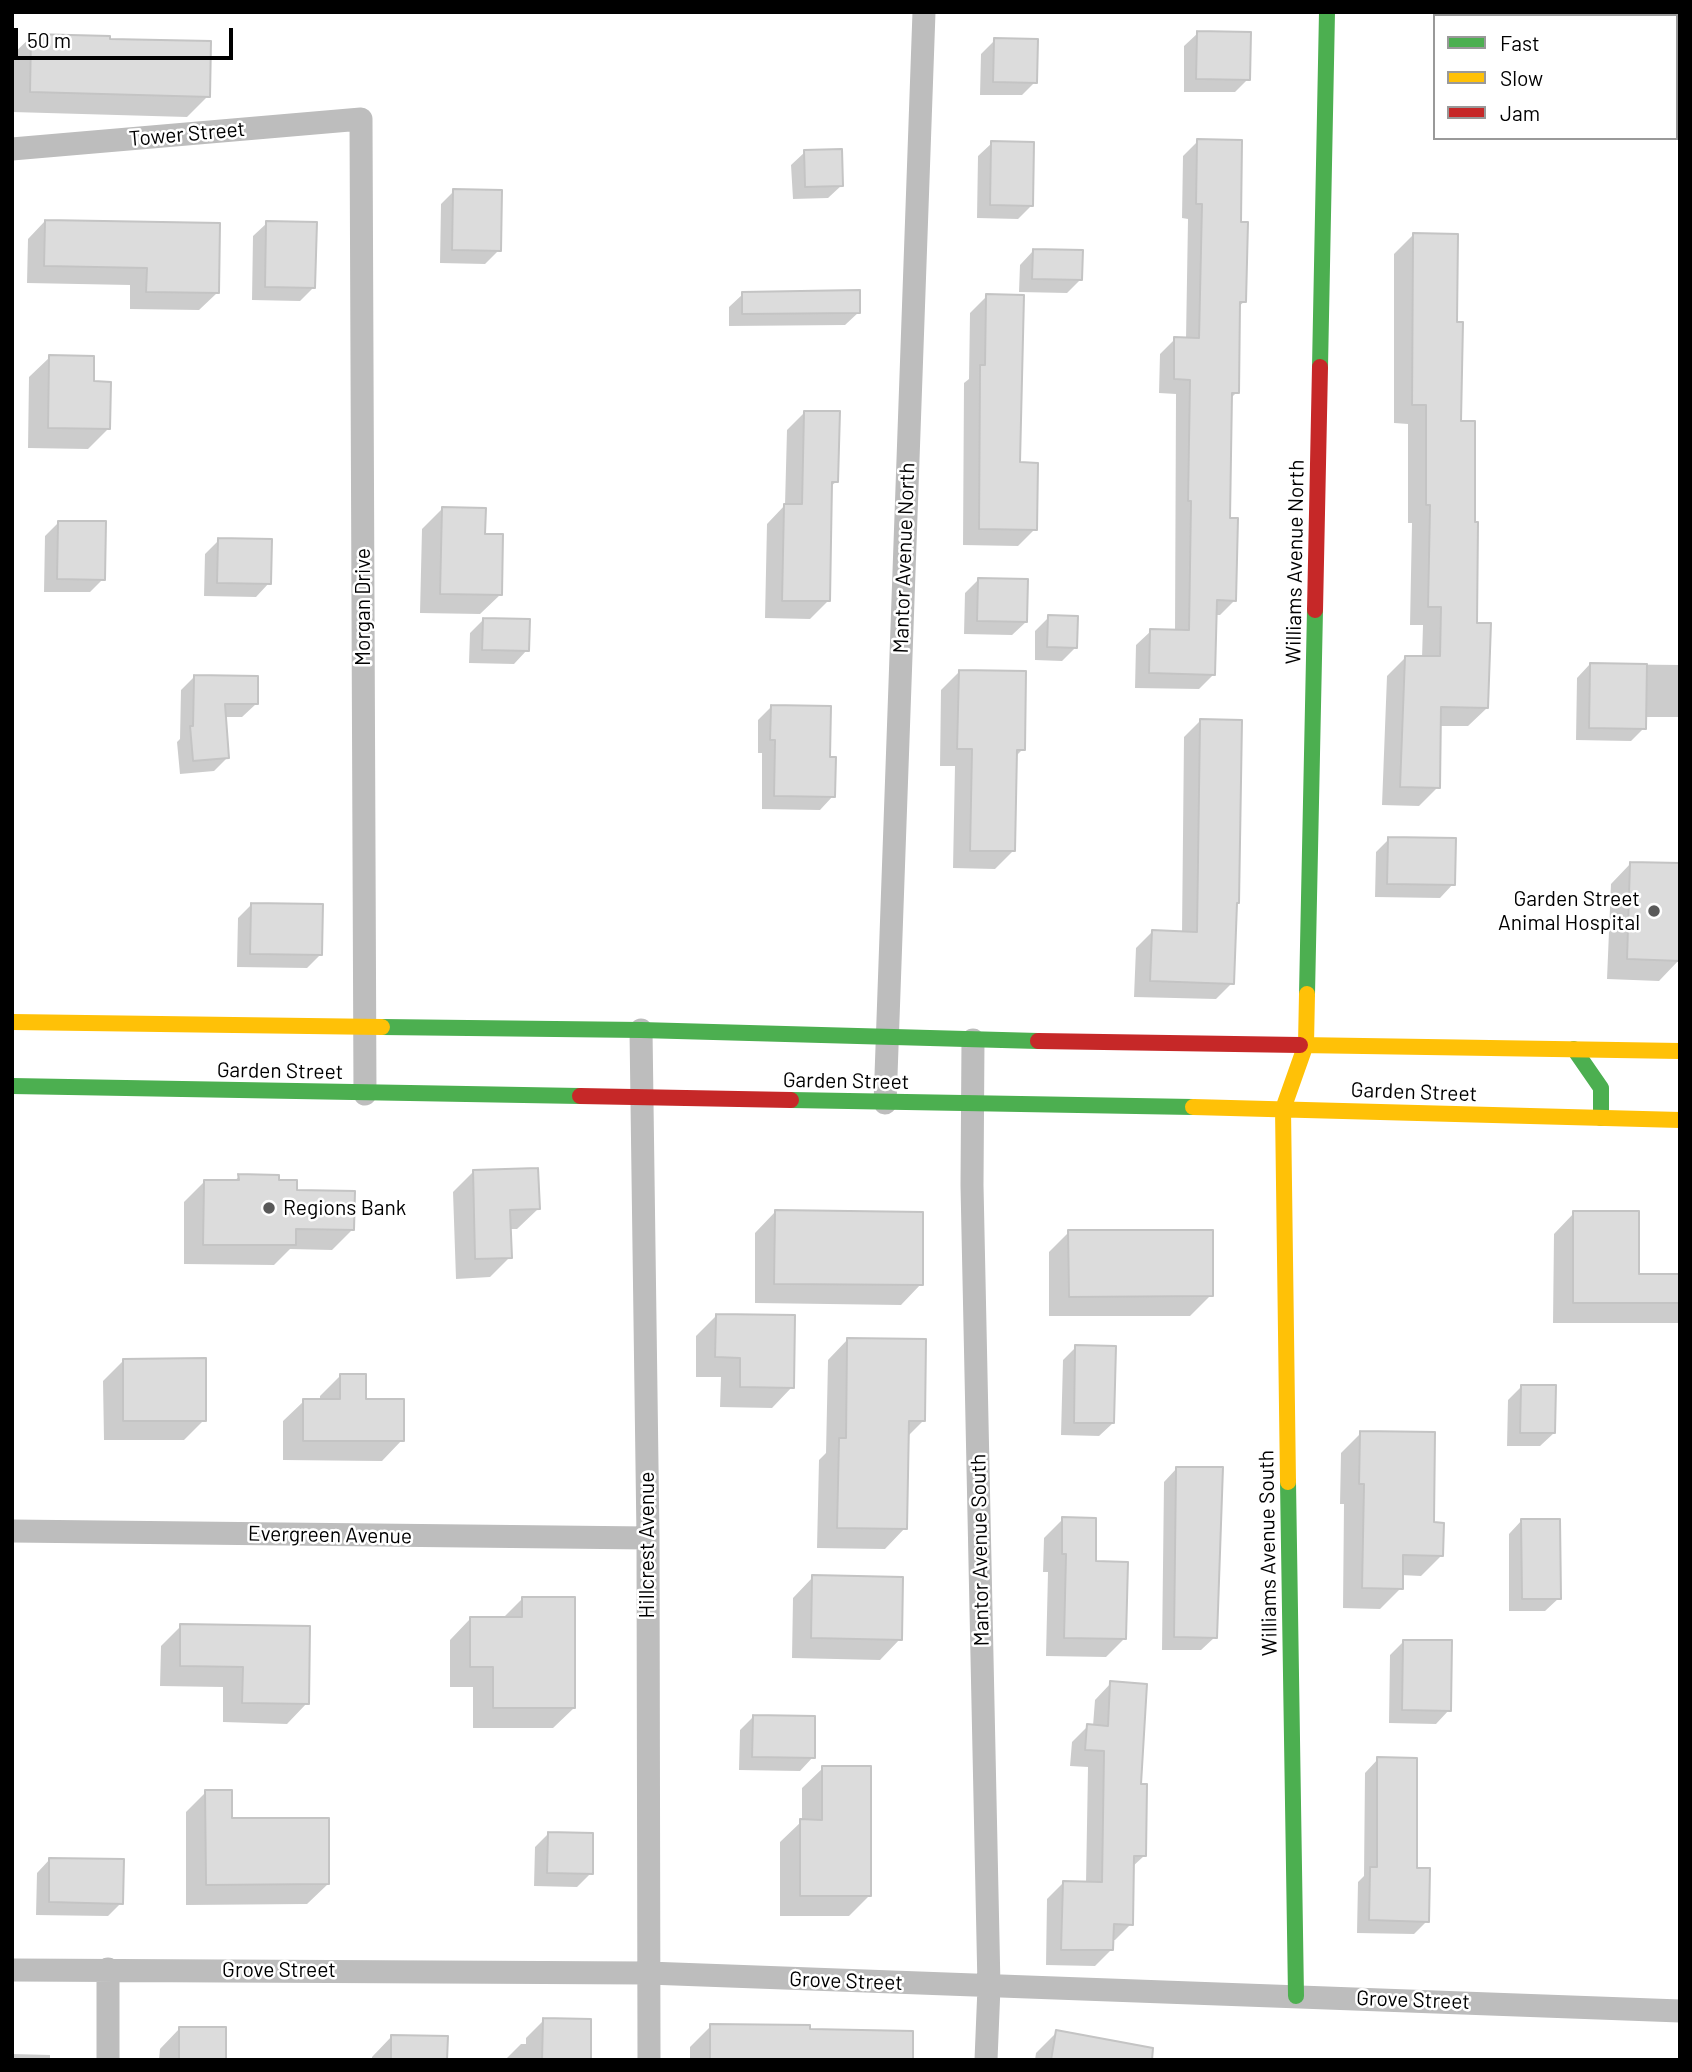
<!DOCTYPE html>
<html>
<head>
<meta charset="utf-8">
<style>
  body { margin:0 }
  #map { position:relative; width:1692px; height:2072px; overflow:hidden; background:#fff; font-family:Barlow,sans-serif }
  canvas { display:block }
  .frame { position:absolute; inset:0; border:14px solid #000; pointer-events:none }
  .legend { position:absolute; left:1433px; top:14px; width:245px; height:126px; box-sizing:border-box; background:#fff; border:2px solid #999; margin:0; padding:9px 12px; list-style:none; font-size:21px; color:#000 }
  .legend li { display:flex; align-items:center; gap:14px; height:35px }
  .legend b { width:35px; border:2px solid #999 }
  .scale { position:absolute; left:14px; top:28px; width:219px; height:32px; box-sizing:border-box; border:4px solid #000; border-top:0; padding-left:9px; font-size:21px; line-height:24px; white-space:nowrap; color:#000; -webkit-text-stroke:5px #fff; paint-order:stroke }
</style>
</head>
<body>
<div id="map">
<canvas width="1692" height="2072"></canvas>
<div class="frame"></div>
<ul class="legend">
<li><b style="height:9px;background:#4caf50"></b>Fast</li>
<li><b style="height:9px;background:#ffc107"></b>Slow</li>
<li><b style="height:9px;background:#c62828"></b>Jam</li>
</ul>
<div class="scale">50 m</div>
</div>
<script>
const ctx = document.querySelector('canvas').getContext('2d');
ctx.lineJoin = 'round';
function paint(path, color) { ctx.fillStyle = color; ctx.fill(path, 'evenodd'); }
const shape = rows => new Path2D(rows.map(r => 'M' + r).join(''));
function trace(path, color, width, dash) { ctx.strokeStyle = color; ctx.lineWidth = width; ctx.lineCap = dash ? 'butt' : 'round'; ctx.setLineDash(dash || []); ctx.stroke(path); }
function write(font, color, halo, rows, align = 'center') {
  ctx.font = font + ' Barlow,sans-serif'; ctx.lineWidth = 5; ctx.setLineDash([]); ctx.textBaseline = 'middle'; ctx.strokeStyle = halo; ctx.fillStyle = color; for (const [text, x, y, turn = 0] of rows) {
    ctx.save(); ctx.translate(x, y); ctx.rotate((+turn || 0) * Math.PI / 180); ctx.textAlign = isNaN(turn) ? turn : align; if (halo) ctx.strokeText(text, 0, 0); ctx.fillText(text, 0, 0); ctx.restore();
  }
}
paint(shape([
  [1198,33,1248,79,1235,92,1184,92,1184,46],
  [32,36,108,41,208,96,187,117,12,112,12,55],
  [995,40,1035,82,1022,95,980,95,981,54],
  [1198,141,1239,224,1245,301,1238,307,1237,392,1230,399,1228,520,1235,600,1220,615,1215,615,1214,674,1199,689,1135,688,1136,645,1151,631,1175,631,1176,394,1159,393,1160,354,1175,339,1186,339,1188,219,1182,218,1183,156],
  [992,143,1032,205,1018,219,977,218,978,156],
  [805,152,842,185,828,198,793,199,791,165],
  [454,191,499,250,485,264,440,263,441,204],
  [45,221,217,293,199,310,130,309,130,285,27,283,28,239],
  [267,223,314,287,300,301,252,300,253,236],
  [1413,235,1455,323,1459,422,1474,523,1475,624,1487,708,1468,726,1439,726,1438,787,1419,806,1382,805,1387,676,1406,657,1422,658,1423,625,1410,625,1412,523,1408,523,1408,424,1394,423,1394,254],
  [1033,251,1081,279,1067,293,1019,292,1020,265],
  [743,294,859,312,845,325,729,326,729,307],
  [987,296,1018,464,1035,529,1018,546,963,545,964,383,969,379,970,313],
  [50,357,92,383,108,429,88,449,28,448,29,377],
  [805,412,837,481,830,487,828,601,810,619,765,618,767,524,785,505,787,430],
  [442,509,483,536,501,594,480,614,420,613,422,529],
  [59,522,103,579,90,592,44,592,45,536],
  [219,540,269,583,256,597,204,596,205,554],
  [978,580,1026,622,1012,635,964,634,965,593],
  [1049,617,1076,647,1062,661,1035,660,1035,631],
  [483,620,527,650,514,664,469,663,470,633],
  [1590,664,1680,665,1680,717,1644,717,1644,728,1631,741,1576,740,1577,678],
  [959,672,1023,749,1015,757,1013,851,995,869,953,868,955,766,940,766,941,690],
  [194,677,256,704,242,717,224,717,228,757,214,771,180,774,177,742,180,739,181,690],
  [772,706,828,759,833,796,820,810,762,809,762,753,758,753,758,720],
  [1200,721,1232,983,1216,999,1134,997,1136,948,1152,932,1182,933,1184,737],
  [1389,839,1453,884,1440,898,1375,897,1376,852],
  [1631,863,1679,960,1659,981,1607,979,1611,884],
  [251,905,320,955,307,968,237,967,238,918],
  [473,1172,538,1209,517,1229,509,1229,510,1257,490,1277,456,1279,453,1192],
  [239,1176,277,1182,353,1229,332,1250,290,1249,274,1265,184,1264,184,1202,205,1181,234,1182],
  [775,1212,921,1284,901,1305,755,1303,755,1233],
  [1574,1213,1637,1275,1680,1275,1679,1323,1553,1323,1554,1234],
  [1069,1232,1211,1295,1190,1316,1049,1316,1049,1252],
  [717,1315,792,1387,772,1408,720,1407,721,1377,696,1377,696,1336],
  [848,1339,923,1421,907,1437,905,1528,885,1549,817,1548,819,1460,826,1453,828,1360],
  [1076,1347,1113,1423,1099,1436,1061,1435,1063,1360],
  [124,1360,204,1420,184,1440,104,1440,103,1381],
  [340,1376,402,1440,382,1461,283,1460,283,1421,304,1401,320,1401,320,1396],
  [1521,1387,1554,1433,1540,1446,1507,1446,1508,1400],
  [1361,1433,1432,1524,1442,1555,1421,1576,1401,1575,1401,1588,1380,1609,1343,1608,1344,1504,1340,1504,1341,1453],
  [1177,1468,1215,1637,1201,1650,1162,1650,1164,1482],
  [1063,1519,1125,1638,1106,1657,1046,1656,1048,1572,1043,1572,1044,1538],
  [1522,1520,1559,1598,1545,1611,1509,1611,1509,1534],
  [813,1577,900,1639,880,1660,792,1658,793,1598],
  [523,1598,574,1708,553,1728,473,1728,473,1687,450,1687,450,1640,470,1619,502,1619],
  [181,1626,307,1703,287,1724,223,1722,223,1687,160,1686,161,1646],
  [1404,1641,1449,1710,1436,1724,1389,1723,1390,1655],
  [1111,1683,1139,1786,1144,1856,1132,1867,1131,1924,1115,1940,1112,1940,1111,1950,1095,1966,1046,1965,1047,1899,1063,1883,1086,1883,1088,1767,1070,1766,1072,1742,1088,1726,1093,1726,1095,1700],
  [753,1717,813,1757,800,1771,739,1770,740,1730],
  [1378,1759,1427,1921,1414,1934,1357,1933,1358,1882,1364,1876,1365,1773],
  [823,1768,869,1896,849,1916,780,1916,780,1842,802,1821,802,1788],
  [206,1792,230,1820,328,1884,307,1904,186,1905,186,1812],
  [548,1834,591,1873,577,1887,534,1886,535,1847],
  [50,1859,121,1903,108,1916,36,1915,37,1873],
  [544,2020,588,2060,505,2060,521,2044,526,2044,526,2038],
  [711,2026,808,2031,911,2060,690,2060,690,2047],
  [180,2028,224,2060,159,2060,160,2049],
  [1057,2032,1127,2060,1035,2060,1036,2053],
  [392,2036,446,2060,372,2060,372,2057],
  [13,2054,50,2055,50,2060,12,2060]
]), '#0003');
const building = shape([
  [1197,31,1251,32,1250,80,1196,79,1197,31],
  [31,34,110,36,110,39,211,41,210,97,30,92,31,34],
  [994,38,1038,39,1037,83,993,82,994,38],
  [1197,139,1242,140,1241,222,1248,222,1246,302,1240,302,1239,393,1232,393,1230,518,1238,518,1236,601,1217,600,1215,675,1149,673,1150,629,1189,630,1191,501,1188,501,1190,380,1174,379,1174,337,1199,338,1202,204,1196,204,1197,139],
  [991,141,1034,142,1033,206,990,205,991,141],
  [842,149,843,186,805,187,804,150,842,149],
  [453,189,502,190,501,251,452,250,453,189],
  [45,220,220,223,219,293,146,292,147,268,44,266,45,220],
  [266,221,317,222,315,288,265,287,266,221],
  [1413,233,1458,234,1457,322,1463,322,1461,421,1475,421,1475,522,1478,522,1477,623,1491,623,1488,708,1441,707,1440,788,1400,787,1405,656,1440,656,1441,607,1428,607,1430,505,1426,505,1426,405,1412,405,1413,233],
  [1033,249,1083,250,1082,280,1032,279,1033,249],
  [860,290,860,313,742,314,742,292,860,290],
  [986,294,1024,295,1020,462,1038,463,1037,530,979,529,980,365,985,365,986,294],
  [49,355,94,356,94,381,111,382,110,429,48,428,49,355],
  [804,411,840,411,838,482,832,482,830,601,782,601,784,504,802,504,804,411],
  [442,507,486,508,485,534,503,534,502,595,440,594,442,507],
  [58,521,106,521,105,580,57,579,58,521],
  [218,538,272,539,271,584,217,583,218,538],
  [978,578,1028,579,1027,622,977,621,978,578],
  [1048,615,1078,616,1077,648,1047,647,1048,615],
  [483,618,530,619,529,651,482,650,483,618],
  [1590,663,1647,664,1646,729,1589,728,1590,663],
  [959,670,1026,671,1025,750,1017,750,1015,851,970,851,972,749,957,749,959,670],
  [194,675,258,676,258,704,225,704,229,758,193,761,190,726,193,726,194,675],
  [771,705,831,706,830,757,836,757,835,797,774,796,775,740,770,740,771,705],
  [1200,719,1242,720,1239,903,1237,903,1234,984,1150,981,1152,930,1197,932,1200,719],
  [1388,837,1456,838,1455,885,1387,884,1388,837],
  [1630,862,1680,863,1680,961,1627,959,1630,862],
  [251,903,323,904,322,955,250,954,251,903],
  [538,1168,540,1209,510,1210,512,1258,475,1259,473,1170,538,1168],
  [238,1174,279,1175,279,1180,297,1180,297,1190,355,1191,354,1230,296,1229,296,1245,203,1245,204,1180,239,1180,238,1174],
  [775,1210,923,1212,923,1285,774,1284,775,1210],
  [1573,1211,1639,1211,1639,1274,1680,1274,1680,1303,1573,1303,1573,1211],
  [1068,1230,1213,1230,1213,1296,1069,1297,1068,1230],
  [716,1314,795,1315,794,1388,740,1387,740,1358,715,1357,716,1314],
  [847,1338,926,1339,925,1421,909,1421,907,1529,837,1528,839,1438,846,1438,847,1338],
  [1075,1345,1116,1346,1114,1423,1074,1423,1075,1345],
  [206,1358,206,1421,123,1421,123,1359,206,1358],
  [340,1374,366,1374,366,1399,404,1399,404,1441,303,1441,303,1399,340,1399,340,1374],
  [1521,1385,1556,1385,1555,1433,1520,1433,1521,1385],
  [1360,1431,1435,1432,1434,1522,1444,1523,1443,1556,1403,1555,1403,1589,1362,1588,1364,1484,1359,1484,1360,1431],
  [1176,1467,1223,1467,1217,1638,1174,1637,1176,1467],
  [1062,1517,1096,1518,1096,1561,1128,1562,1126,1639,1064,1638,1066,1554,1062,1554,1062,1517],
  [1521,1519,1560,1519,1561,1599,1522,1599,1521,1519],
  [812,1575,903,1577,902,1640,811,1638,812,1575],
  [522,1597,575,1597,575,1708,493,1708,493,1667,470,1667,470,1617,522,1617,522,1597],
  [180,1624,310,1626,309,1704,242,1703,243,1667,180,1666,180,1624],
  [1403,1640,1452,1640,1451,1711,1402,1710,1403,1640],
  [1110,1681,1147,1684,1141,1784,1147,1784,1146,1856,1134,1856,1133,1925,1114,1924,1113,1950,1061,1950,1063,1881,1102,1882,1104,1751,1085,1750,1087,1724,1108,1726,1110,1681],
  [753,1715,815,1716,815,1758,752,1757,753,1715],
  [1377,1757,1417,1758,1417,1868,1430,1868,1429,1922,1369,1920,1370,1867,1377,1867,1377,1757],
  [822,1766,871,1766,871,1896,800,1896,800,1819,822,1820,822,1766],
  [205,1790,232,1790,232,1818,329,1818,329,1884,206,1885,205,1790],
  [548,1832,593,1833,593,1874,547,1873,548,1832],
  [49,1858,124,1859,123,1904,49,1902,49,1858],
  [543,2018,591,2019,591,2060,542,2060,543,2018],
  [710,2024,810,2025,810,2029,913,2031,913,2060,710,2060,710,2024],
  [179,2027,226,2027,226,2060,179,2060,179,2027],
  [1056,2030,1153,2048,1152,2060,1051,2060,1056,2030],
  [391,2035,448,2036,447,2060,391,2060,391,2035]
]);
paint(building, '#dcdcdc');
trace(building, '#c4c4c4', 2);
trace(shape([
  [12,149,361,119,365,1094],
  [641,1030,648,1538,649,2060],
  [973,1040,972,1185,989,1987,986,2060],
  [885,1103,924,12],
  [12,1531,648,1538],
  [108,1969,108,2060],
  [12,1970,648,1973,1680,2011]
]), '#bdbdbd', 23);
trace(shape([
  [1320,367,1327,12],
  [1307,994,1315,610],
  [382,1027,641,1030,1038,1041],
  [1574,1049,1601,1088,1601,1118],
  [12,1086,580,1096],
  [791,1100,1193,1107],
  [1288,1482,1296,1996]
]), '#4caf50', 16);
trace(shape([
  [12,1022,382,1027],
  [1300,1045,1680,1051],
  [1193,1107,1680,1120],
  [1288,1482,1283,1109,1306,1044,1307,994]
]), '#ffc107', 16);
trace(shape([
  [1315,610,1320,367],
  [1038,1041,1300,1045],
  [580,1096,791,1100]
]), '#c62828', 16);
for (const [x, y, r, color] of [
  [1654,911,7,"#595959"],
  [269,1208,7,"#595959"]
]) { const dot = new Path2D(); dot.arc(x, y, r, 0, 2 * Math.PI); ctx.fillStyle = color; ctx.fill(dot); trace(dot, '#fff', 2.5); }
write('21px', '#000', '#fff', [
  ["Tower Street",187,134,-5],
  ["Mantor Avenue North",904,558,-88],
  ["Williams Avenue North",1295,562,-89],
  ["Morgan Drive",363,607,-90],
  ["Garden Street",280,1071,1],
  ["Garden Street",846,1081,1],
  ["Garden Street",1414,1092,2],
  ["Evergreen Avenue",330,1535,1],
  ["Hillcrest Avenue",647,1545,-90],
  ["Mantor Avenue South",980,1550,-91],
  ["Williams Avenue South",1268,1553,-91],
  ["Grove Street",279,1970],
  ["Grove Street",846,1981,2],
  ["Grove Street",1413,2000,2]
]);
write('21px', '#000', '#fff', [
  ["Garden Street",1640,899],
  ["Animal Hospital",1640,923],
  ["Regions Bank",283,1208,"left"]
], 'right');
</script>
</body>
</html>
